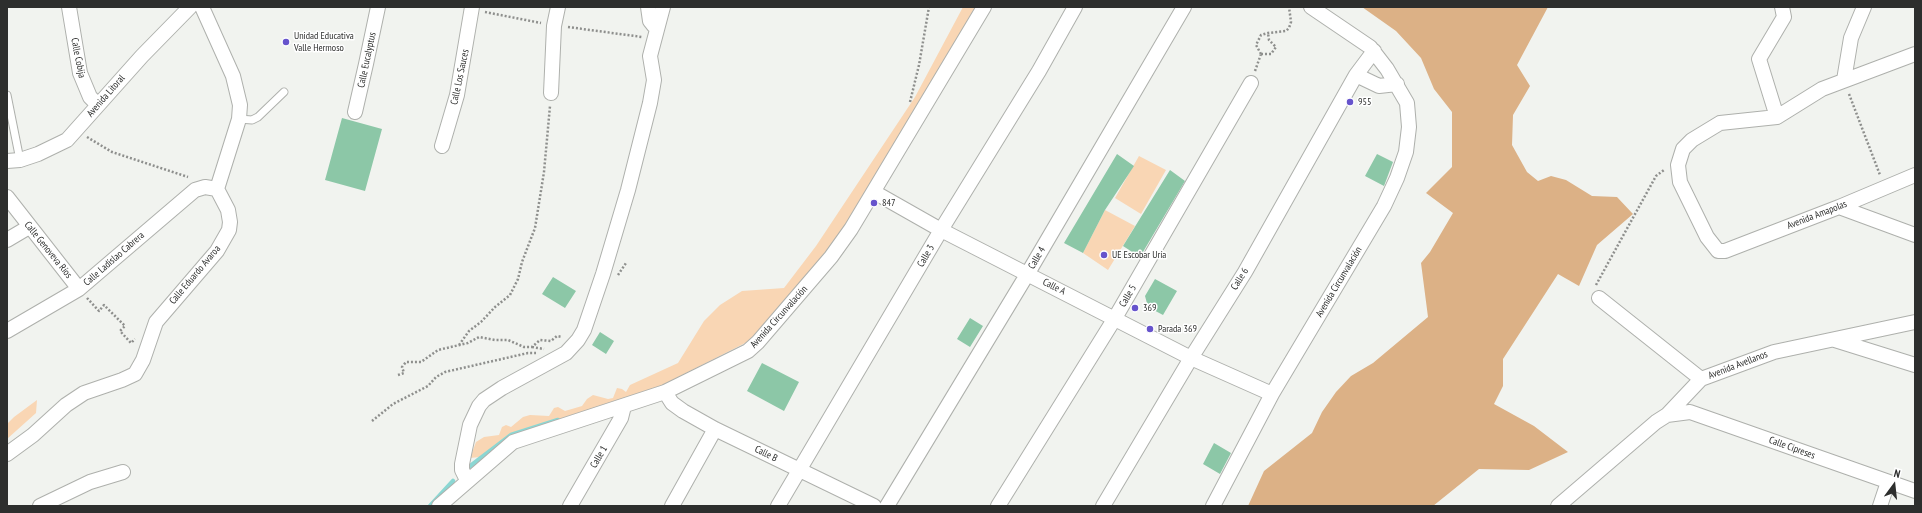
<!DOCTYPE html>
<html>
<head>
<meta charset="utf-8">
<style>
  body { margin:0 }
  #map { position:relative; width:1922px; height:513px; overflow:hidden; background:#f1f3ef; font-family:"PT Sans Narrow",sans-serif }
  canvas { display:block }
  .frame { position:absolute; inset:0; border:8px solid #2d2e2d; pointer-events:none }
  .north { position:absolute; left:1874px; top:465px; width:40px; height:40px; -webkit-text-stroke:3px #fff; paint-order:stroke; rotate:15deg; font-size:11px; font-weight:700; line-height:16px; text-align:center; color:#2d2e2d }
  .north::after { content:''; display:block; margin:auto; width:14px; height:18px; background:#2d2e2d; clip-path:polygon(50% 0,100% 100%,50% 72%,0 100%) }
</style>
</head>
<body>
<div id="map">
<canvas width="1922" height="513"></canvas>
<div class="frame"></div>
<div class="north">N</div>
</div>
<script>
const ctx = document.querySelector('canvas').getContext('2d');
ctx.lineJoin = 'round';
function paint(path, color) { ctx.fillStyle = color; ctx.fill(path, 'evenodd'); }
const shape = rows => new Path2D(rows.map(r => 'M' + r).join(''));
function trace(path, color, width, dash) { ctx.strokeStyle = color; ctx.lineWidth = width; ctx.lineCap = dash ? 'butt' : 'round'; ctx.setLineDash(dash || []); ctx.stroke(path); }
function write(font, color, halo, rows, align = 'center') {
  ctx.font = font + ' "PT Sans Narrow",sans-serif'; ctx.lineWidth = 3; ctx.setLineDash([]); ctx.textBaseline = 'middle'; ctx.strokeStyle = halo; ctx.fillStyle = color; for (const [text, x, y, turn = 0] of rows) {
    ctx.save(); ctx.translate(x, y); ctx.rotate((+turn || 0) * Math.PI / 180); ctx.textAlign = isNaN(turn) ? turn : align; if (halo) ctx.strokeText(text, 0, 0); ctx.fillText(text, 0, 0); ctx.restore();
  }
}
paint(shape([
  [963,7,980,7,833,247,753,339,655,389,511,434,480,457,470,458,476,442,484,437,499,435,502,427,506,425,511,427,523,417,530,415,549,416,554,408,558,407,565,411,582,406,587,399,593,395,608,399,613,398,617,388,622,389,626,392,630,385,678,363,704,321,720,305,742,291,784,288,816,246,915,97],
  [1139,156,1166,170,1141,214,1115,198],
  [1105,210,1135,226,1108,270,1083,253],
  [37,400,36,413,7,439,7,424,14,417]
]), '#f9d6b4');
paint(shape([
  [1362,7,1548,7,1517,65,1530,86,1513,115,1512,145,1527,172,1538,181,1551,176,1566,180,1592,196,1617,197,1633,214,1597,245,1579,286,1558,274,1503,359,1503,386,1494,404,1534,426,1568,452,1529,470,1479,469,1433,506,1248,506,1264,471,1312,433,1322,412,1336,392,1351,376,1373,363,1428,317,1421,263,1430,252,1453,213,1426,193,1452,167,1452,112,1434,89,1421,58,1396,31]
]), '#dcb186');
trace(shape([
  [465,470,511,435,558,420],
  [430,506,453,481]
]), '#8bd7d3', 4.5);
paint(shape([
  [342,118,382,129,365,191,325,180],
  [1117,154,1134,166,1105,210,1083,253,1064,243],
  [1377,154,1393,162,1384,186,1365,176],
  [1170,170,1185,181,1140,257,1123,246],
  [553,277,576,291,565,308,542,294],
  [1155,279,1177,291,1163,315,1148,307,1145,296],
  [970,318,983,326,970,347,957,339],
  [600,332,614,341,606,354,592,345],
  [762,363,799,382,784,411,747,391],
  [1214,443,1231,453,1220,474,1203,464]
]), '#8cc7a7');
const lane = shape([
  [7,95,20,160],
  [239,119,252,120,258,117,284,92]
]);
const street = shape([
  [69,7,80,73,90,97,98,105],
  [648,7,650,21,654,26,657,26],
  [1915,54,1822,89,1777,117,1720,123,1692,140,1683,149,1678,165,1680,182,1707,237,1718,251,1725,251,1839,207,1915,175],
  [1356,75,1379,86,1397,84],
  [1844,80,1851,38,1864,7],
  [551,93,554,26,558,7],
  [355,112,366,64,378,7],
  [1777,117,1759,59,1784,17,1782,7],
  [442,146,457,95,472,7],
  [7,161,20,160,38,154,67,140,142,56,190,7],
  [874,192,941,230,1191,358,1272,394],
  [7,197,79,289],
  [1839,207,1915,235],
  [7,240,29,227],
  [1599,298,1701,379],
  [7,331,79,289,195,190,205,187,217,189],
  [1835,340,1915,365],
  [665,392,672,403,683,411,715,429,874,506],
  [1667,415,1690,412,1915,491],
  [7,454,33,435,66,405,84,393,122,380,135,374,143,360,156,322,217,251,229,230,230,222,228,210,217,189,239,119,240,105,233,76,202,7],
  [467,480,462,470,462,464,470,425,479,406,484,400,502,388,566,353,578,340,584,330,603,274,628,190,650,103,654,80,650,56,663,7],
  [40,506,90,482,123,472],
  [439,506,513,442,665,392,748,351,758,342,831,257,851,229,984,7],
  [570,506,621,418,624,406],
  [672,506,715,429],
  [778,506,941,230,1039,71,1075,7],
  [887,506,1028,273,1184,7],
  [998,506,1115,318,1251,83],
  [1103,506,1191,358,1245,272,1356,75,1374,51],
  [1213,506,1272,394,1384,206,1397,178,1406,152,1409,127,1407,103,1387,69,1370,47,1311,7],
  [1558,506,1656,422,1667,415,1701,379,1774,352,1915,322],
  [1880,506,1888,482]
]);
trace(lane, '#aeb0ac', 9);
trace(street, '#aeb0ac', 16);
trace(shape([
  [485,12,541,23],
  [568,27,642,37],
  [1261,54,1256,45,1261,35,1268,33,1286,31,1289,28,1291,22,1289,7],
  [1261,54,1271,54,1276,47,1269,40,1268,33],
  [1255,71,1261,54],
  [1849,94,1880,175],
  [910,102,919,65,929,7],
  [87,137,112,152,188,177],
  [618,275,626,263],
  [1596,285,1656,176,1664,170],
  [87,298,99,311,104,305,125,326,120,331,131,343,135,339],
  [459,345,469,331,481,322,495,307,510,295,518,279,522,262,535,228,544,172,550,106],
  [532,347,544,349],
  [398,375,404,373,402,367,406,362,421,362,438,350,468,343,479,337,495,340,508,340,524,347,532,347,540,340,551,341,557,336,562,337],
  [372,421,393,404,428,386,436,377,445,372,528,353,536,353]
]), '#8e8f8d', 2.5, [2, 2]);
trace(lane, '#fff', 7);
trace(street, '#fff', 14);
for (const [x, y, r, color] of [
  [286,42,4,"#6653cc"],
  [1350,102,4,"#6653cc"],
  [874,203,4,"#6653cc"],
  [1104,255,4,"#6653cc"],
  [1135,308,4,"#6653cc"],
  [1150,329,4,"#6653cc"]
]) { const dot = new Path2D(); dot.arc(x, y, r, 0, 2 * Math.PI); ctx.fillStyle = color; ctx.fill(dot); trace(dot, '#fff', 1.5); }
write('10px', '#2d2e2d', '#fff', [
  ["Unidad Educativa",294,36],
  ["Valle Hermoso",294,48],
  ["955",1358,102],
  ["847",882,203],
  ["UE Escobar Uría",1112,255],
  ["369",1143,308],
  ["Parada 369",1158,329]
], 'left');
write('10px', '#2d2e2d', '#fff', [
  ["Calle Cobija",78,58,79],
  ["Calle Eucalyptus",367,60,-78],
  ["Calle Los Sauces",460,77,-78],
  ["Avenida Litoral",106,96,-49],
  ["Avenida Amapolas",1817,215,-21],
  ["Calle Genoveva Ríos",48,250,51],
  ["Calle 3",926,256,-60],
  ["Calle 4",1037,258,-60],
  ["Calle Ladislao Cabrera",114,259,-41],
  ["Calle Eduardo Avaroa",195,275,-50],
  ["Calle 6",1240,279,-58],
  ["Avenida Circunvalación",1339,282,-59],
  ["Calle A",1054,287,27],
  ["Calle 5",1128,296,-60],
  ["Avenida Circunvalación",779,317,-48],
  ["Avenida Avellanos",1738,365,-21],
  ["Calle Cipreses",1792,448,20],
  ["Calle B",766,454,26],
  ["Calle 1",599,457,-60]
]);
</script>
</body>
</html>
